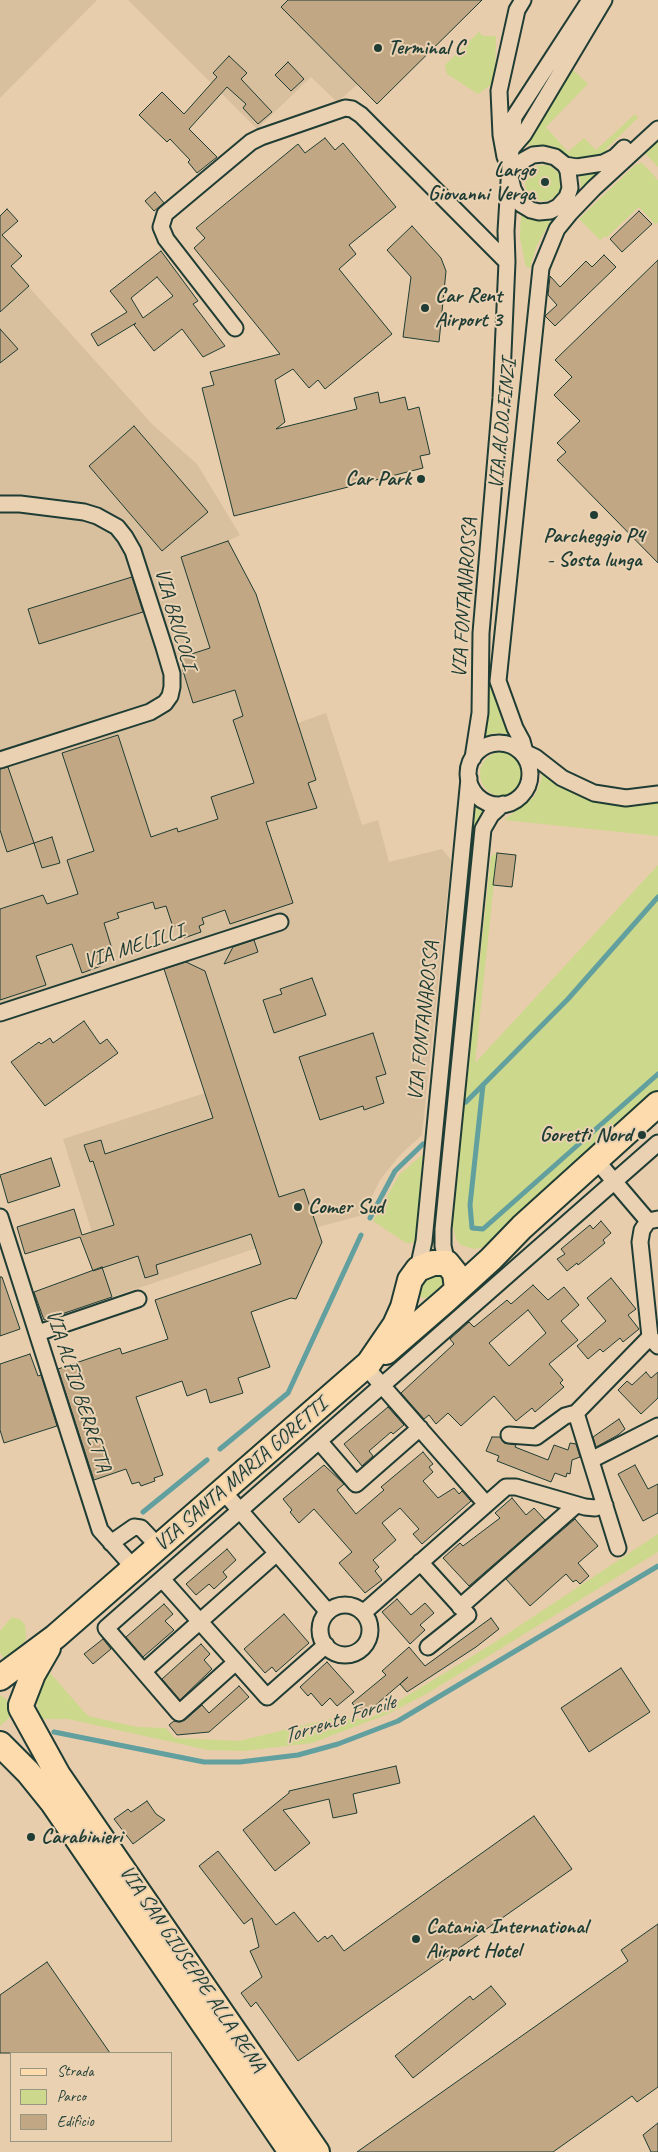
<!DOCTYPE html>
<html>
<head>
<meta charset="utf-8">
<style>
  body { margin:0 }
  #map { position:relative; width:658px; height:2152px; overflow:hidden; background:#e8cdac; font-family:Caveat,sans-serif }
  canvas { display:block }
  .legend { position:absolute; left:10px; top:2052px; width:162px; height:90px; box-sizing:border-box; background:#e9d1b2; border:1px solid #989680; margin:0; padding:6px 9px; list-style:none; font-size:15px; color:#1f3d34 }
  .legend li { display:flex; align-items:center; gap:10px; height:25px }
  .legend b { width:25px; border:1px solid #989680 }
</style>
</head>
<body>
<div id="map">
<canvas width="658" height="2152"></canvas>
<ul class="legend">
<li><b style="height:6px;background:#fedbac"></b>Strada</li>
<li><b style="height:14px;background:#ccd88b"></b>Parco</li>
<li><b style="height:14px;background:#c1a784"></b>Edificio</li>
</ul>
</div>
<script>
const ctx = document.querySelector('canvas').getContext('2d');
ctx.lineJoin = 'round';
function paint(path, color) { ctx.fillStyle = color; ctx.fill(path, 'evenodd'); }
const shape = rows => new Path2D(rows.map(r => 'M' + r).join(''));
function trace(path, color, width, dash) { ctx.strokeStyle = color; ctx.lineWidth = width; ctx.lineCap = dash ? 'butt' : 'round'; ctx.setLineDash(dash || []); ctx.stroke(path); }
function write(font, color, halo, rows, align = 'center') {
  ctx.font = font + ' Caveat,sans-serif'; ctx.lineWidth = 4; ctx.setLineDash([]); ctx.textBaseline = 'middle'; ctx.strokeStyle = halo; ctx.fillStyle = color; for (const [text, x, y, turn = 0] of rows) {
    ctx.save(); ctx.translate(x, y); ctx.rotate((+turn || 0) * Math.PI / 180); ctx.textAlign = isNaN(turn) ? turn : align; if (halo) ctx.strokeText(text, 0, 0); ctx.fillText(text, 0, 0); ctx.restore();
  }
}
paint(shape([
  [0,0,97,0,0,98],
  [128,0,482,0,377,104,358,84,337,102,311,77,257,129],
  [0,255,152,424,197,464,240,535,228,541,256,594,298,723,326,713,362,825,378,820,389,862,442,849,451,860,422,1135,400,1155,380,1180,363,1215,322,1226,112,1297,63,1139,205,1093,164,968,0,1021]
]), '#d8bf9e');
paint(shape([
  [479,32,483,36,496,36,495,82,478,94,447,74,445,65],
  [570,67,588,84,546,127,568,152,584,138,596,150,635,114,638,118,606,149,609,153,601,157,588,159,571,157,554,146,546,145,530,147,527,142],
  [658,134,658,167,641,149],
  [642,163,658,180,658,222,656,225,639,207,607,237,605,236,600,240,579,219,635,165],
  [609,165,588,184,581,188,580,173],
  '525 183a18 18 0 1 1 36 0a18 18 0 1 1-36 0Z',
  [521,215,534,220,551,220,536,247,530,268,526,267,520,238],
  [489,678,502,721,509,734,494,733,481,738],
  '480 774a22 22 0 1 1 44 0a22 22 0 1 1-44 0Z',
  [542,769,549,776,658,799,658,836,504,820,534,797,541,782],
  [475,804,485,810,476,828,474,837,471,837],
  [497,853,475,1063,658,865,658,1093,492,1241,481,1248,473,1249,461,1245,456,1239,452,1224,491,856],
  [423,1154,416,1240,412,1243,406,1243,373,1221,399,1175],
  [435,1273,444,1275,445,1286,433,1297,422,1298,418,1293,421,1281],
  [658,1534,658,1552,428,1693,388,1714,312,1743,243,1751,208,1750,68,1719,41,1719,37,1706,37,1689,42,1672,51,1674,88,1716,137,1727,166,1728,175,1738,239,1741,329,1719,369,1719,489,1646],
  [12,1617,21,1620,25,1625,26,1637,22,1652,6,1663,0,1652,0,1631],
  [0,1695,6,1699,10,1705,11,1712,9,1718,0,1726]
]), '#ccd88b');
trace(shape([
  [483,1085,470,1205,472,1228,483,1229,658,1074],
  [466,1102,568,999,658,897],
  [370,1218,395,1171,423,1144],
  [220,1449,288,1393,361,1235],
  [143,1512,207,1460],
  [54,1732,204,1762,240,1762,298,1755,338,1744,398,1721,658,1566]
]), '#629f9f', 5);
const building = shape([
  [288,0,482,0,377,104,281,7,288,0],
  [229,56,247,73,241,79,272,112,258,124,243,108,246,104,227,87,189,129,217,157,197,173,188,162,190,160,170,139,167,142,139,115,162,92,184,114,217,77,213,73,229,56],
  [288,62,304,79,291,91,275,75,288,62],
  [325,138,335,150,343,143,396,207,349,245,356,254,339,269,392,334,325,389,318,380,309,388,293,369,275,380,285,422,276,429,357,409,354,398,378,392,380,403,405,397,408,410,419,407,430,454,420,456,423,468,234,516,202,388,214,385,210,372,280,354,194,248,205,238,196,228,298,144,305,153,325,138],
  [155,192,164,203,154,211,145,201,155,192],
  [7,209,18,221,2,235,22,256,11,266,29,286,0,312,0,216,7,209],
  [639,211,652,224,622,252,610,239,639,211],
  [412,226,441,258,446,271,439,342,403,337,411,277,387,250,412,226],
  [161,251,198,301,193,304,225,346,203,357,182,329,154,351,134,325,136,323,98,346,91,334,127,312,110,291,161,251],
  [157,277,173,296,143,318,131,298,157,277],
  [604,255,616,267,555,326,545,316,557,305,548,295,550,276,560,287,586,261,592,267,604,255],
  [658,260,658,563,557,460,566,452,557,443,580,421,554,395,572,377,555,360,658,260],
  [0,329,18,349,0,363,0,329],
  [134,426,208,512,162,551,89,466,134,426],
  [228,541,256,594,316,780,308,783,317,808,266,822,293,903,230,924,225,910,202,918,204,924,199,926,201,932,184,938,180,925,173,927,166,906,155,909,153,902,117,913,119,918,104,923,112,949,97,954,101,966,82,973,72,944,36,956,46,985,0,1000,0,909,43,895,47,904,78,894,67,860,94,851,62,753,118,735,151,837,177,828,178,832,218,819,211,797,254,783,233,720,243,716,235,690,193,703,179,658,210,648,181,557,228,541],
  [132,577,143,612,39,644,28,609,132,577],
  [8,767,34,843,7,852,0,830,0,769,8,767],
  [52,837,60,863,42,868,34,843,52,837],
  [497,853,516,855,512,887,493,885,497,853],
  [254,940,258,952,224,964,233,947,254,940],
  [186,962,205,971,279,1197,304,1189,322,1242,296,1299,291,1298,251,1312,270,1367,238,1378,243,1393,210,1403,206,1389,187,1396,182,1381,136,1397,163,1475,154,1478,155,1481,141,1486,139,1482,132,1484,126,1469,94,1480,58,1369,120,1348,122,1354,168,1339,155,1300,261,1264,251,1234,156,1265,158,1274,145,1278,138,1256,93,1271,80,1237,25,1254,17,1227,74,1209,82,1235,114,1225,93,1161,90,1162,84,1145,101,1140,105,1154,213,1118,164,969,186,962],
  [312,978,326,1015,274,1033,263,1000,282,994,280,989,312,978],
  [84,1021,100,1044,107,1039,118,1053,45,1106,11,1062,39,1042,41,1044,50,1038,53,1043,84,1021],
  [373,1033,386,1074,376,1077,384,1103,364,1110,363,1106,320,1120,299,1057,373,1033],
  [51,1158,60,1186,8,1203,0,1175,51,1158],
  [601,1221,611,1233,603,1240,605,1243,578,1265,577,1263,567,1271,557,1259,565,1254,561,1249,590,1225,593,1229,601,1221],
  [102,1267,112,1297,44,1320,34,1292,102,1267],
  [0,1277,2,1277,20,1329,0,1336,0,1277],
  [611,1278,636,1309,628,1315,639,1329,623,1342,620,1338,603,1352,600,1349,588,1359,577,1346,606,1321,587,1298,611,1278],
  [533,1285,548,1300,564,1287,579,1305,561,1321,578,1340,549,1364,563,1380,560,1383,564,1387,535,1412,532,1408,516,1421,494,1396,461,1426,448,1413,436,1424,429,1415,424,1419,401,1393,454,1344,450,1339,469,1322,474,1327,507,1300,511,1304,533,1285],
  [528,1310,546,1333,509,1366,489,1343,528,1310],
  [30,1354,38,1376,41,1375,57,1426,4,1443,0,1430,0,1364,30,1354],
  [646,1372,651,1378,658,1372,658,1398,641,1414,618,1390,627,1381,632,1385,646,1372],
  [388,1407,404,1425,393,1434,391,1432,369,1451,373,1456,362,1466,344,1444,388,1407],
  [619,1419,625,1429,618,1435,596,1447,593,1437,619,1419],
  [492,1437,500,1437,504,1443,516,1445,515,1447,548,1460,554,1445,568,1450,570,1443,576,1444,580,1457,572,1460,570,1474,567,1473,566,1477,555,1473,551,1482,497,1461,499,1456,486,1451,492,1437],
  [423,1452,433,1464,429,1467,433,1472,423,1481,438,1498,454,1488,459,1494,462,1491,471,1501,422,1544,413,1534,419,1529,400,1508,382,1523,396,1540,373,1560,379,1567,375,1571,382,1580,365,1593,339,1563,352,1552,314,1509,299,1523,290,1512,292,1510,283,1499,324,1465,344,1484,337,1490,356,1514,384,1490,381,1487,423,1452],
  [635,1465,648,1489,658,1484,658,1513,643,1521,618,1474,635,1465],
  [512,1498,526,1515,534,1508,545,1520,469,1586,443,1558,460,1543,463,1546,500,1518,495,1513,512,1498],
  [575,1519,598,1546,578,1563,589,1576,580,1584,576,1580,573,1582,566,1574,530,1606,506,1579,575,1519],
  [227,1549,236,1560,223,1572,227,1577,214,1589,209,1584,196,1595,186,1584,227,1549],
  [397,1599,411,1615,425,1603,434,1613,420,1625,425,1630,410,1644,382,1612,397,1599],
  [164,1604,173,1614,165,1621,174,1630,143,1657,126,1637,164,1604],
  [284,1614,309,1643,276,1672,272,1667,265,1673,244,1649,284,1614],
  [491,1618,499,1629,476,1647,407,1692,400,1684,408,1677,363,1716,352,1703,386,1675,382,1671,409,1647,425,1666,491,1618],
  [103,1639,111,1649,93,1664,84,1654,103,1639],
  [201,1644,210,1654,204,1660,212,1669,180,1700,162,1679,201,1644],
  [327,1662,354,1692,337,1706,330,1698,322,1706,311,1693,308,1696,300,1687,327,1662],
  [621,1668,650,1712,589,1752,561,1708,621,1668],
  [239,1686,249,1697,209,1732,177,1735,169,1725,174,1721,180,1722,185,1720,202,1705,209,1713,239,1686],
  [396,1766,400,1783,353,1794,357,1813,333,1818,329,1799,283,1810,310,1843,275,1871,243,1830,289,1793,289,1791,396,1766],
  [147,1801,156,1814,165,1820,133,1844,114,1819,128,1809,131,1812,147,1801],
  [534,1816,572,1869,298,2061,256,2002,251,2007,241,1993,262,1977,250,1951,259,1947,252,1918,244,1924,199,1866,218,1851,276,1925,294,1912,318,1942,325,1936,327,1939,332,1935,344,1951,534,1816],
  [658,1924,658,2087,637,2102,632,2096,553,2152,357,2152,628,1961,621,1950,658,1924],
  [47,1962,110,2053,0,2053,0,1995,47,1962],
  [491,1986,506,2004,413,2078,395,2056,470,1996,473,2000,491,1986],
  [658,2123,658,2152,651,2152,643,2135,658,2123]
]);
paint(building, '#c1a784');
trace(building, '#1f3d34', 1);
const minor = shape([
  [511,149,524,134,604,0],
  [543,154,555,157,565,165,568,171,570,188,567,197,558,207,550,211,539,212,531,210,521,204,513,189,510,176,516,166,524,160,533,155,543,154],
  [505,157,501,135,499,91,517,10,523,0],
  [565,165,577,167,603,163,615,157,624,148],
  [235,328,166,239,161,227,165,214,251,142,261,137,345,108,352,109,361,115,507,262],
  [0,504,20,504,84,512,97,516,117,527,125,537,133,551,164,647,172,674,172,687,170,696,165,703,150,712,0,760],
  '468 774a31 31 0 1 1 62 0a31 31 0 1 1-62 0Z',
  [520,750,535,757,562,778,594,793,626,798,658,794],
  [473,758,480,713,481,633,501,398,507,262,506,231,511,149,514,117,590,0],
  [528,763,522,741,515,728,498,681,541,268,557,229,570,213,594,188,658,129],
  [0,1013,280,922],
  [596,1160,648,1221],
  [0,1217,100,1530,134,1568],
  [658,1219,648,1221,642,1230,640,1242,650,1337,658,1346],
  [447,1263,443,1246,443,1229,483,829,491,815,503,804],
  [418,1269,424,1241,469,778],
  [38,1333,138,1299],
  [365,1366,486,1504],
  [576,1413,618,1548],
  [509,1435,536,1437,565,1416,576,1413,650,1337],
  [319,1441,356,1484,420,1428],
  [591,1460,658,1426],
  [223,1491,328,1612],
  [111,1543,134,1527,141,1528,159,1547],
  [420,1562,468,1615,428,1647],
  [162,1579,267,1697,326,1645],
  '320 1630a25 25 0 1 1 50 0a25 25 0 1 1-50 0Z',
  [460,1607,576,1505],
  [363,1613,506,1487,516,1487,585,1507,595,1508,605,1505],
  [236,1662,179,1713,106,1628,658,1143],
  [144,1671,277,1553]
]);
const primary = shape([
  [386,1352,446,1300,491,1259,522,1227,658,1104],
  [0,1678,55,1637,369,1363,395,1325,403,1307,410,1280,418,1269,433,1263,447,1263,455,1273,457,1289],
  [21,1705,33,1674,48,1648],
  [21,1708,58,1775,317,2152],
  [0,1744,28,1772,53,1803,291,2152]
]);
trace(minor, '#1f3d34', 19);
trace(primary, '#1f3d34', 28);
trace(minor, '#e9d1b2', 15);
trace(primary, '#fedbac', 24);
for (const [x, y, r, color] of [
  [378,48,5,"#1f3d34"],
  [545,182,5,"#1f3d34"],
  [425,308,5,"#1f3d34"],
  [421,479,5,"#1f3d34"],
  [594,515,5,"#1f3d34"],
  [642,1135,5,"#1f3d34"],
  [298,1207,5,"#1f3d34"],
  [31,1837,5,"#1f3d34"],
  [416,1939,5,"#1f3d34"]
]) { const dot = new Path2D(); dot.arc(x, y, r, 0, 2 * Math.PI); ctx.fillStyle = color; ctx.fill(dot); trace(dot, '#e9d1b2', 2); }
write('bold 21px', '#1f3d34', '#e9d1b2', [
  ["Terminal C",388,48],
  ["Largo",535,170,"right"],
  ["Giovanni Verga",535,194,"right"],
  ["Car Rent",435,296],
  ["Airport 3",435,320],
  ["Car Park",411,479,"right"],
  ["Parcheggio P4",594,536,"center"],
  ["- Sosta lunga",594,560,"center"],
  ["Goretti Nord",632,1135,"right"],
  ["Comer Sud",308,1207],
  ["Carabinieri",41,1837],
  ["Catania International",426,1927],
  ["Airport Hotel",426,1951]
], 'left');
write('21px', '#1f3d34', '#e9d1b2', [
  ["VIA ALDO FINZI",503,424,-84],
  ["VIA FONTANAROSSA",465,598,-86],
  ["VIA BRUCOLI",175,619,74],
  ["VIA MELILLI",134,947,-18],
  ["VIA FONTANAROSSA",424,1021,-84],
  ["VIA ALFIO BERRETTA",78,1391,72],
  ["VIA SANTA MARIA GORETTI",241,1475,-41],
  ["VIA SAN GIUSEPPE ALLA RENA",192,1969,56]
]);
write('italic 22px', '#25453d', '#e9d1b2', [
  ["Torrente Forcile",339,1720,-18]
]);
</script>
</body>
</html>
